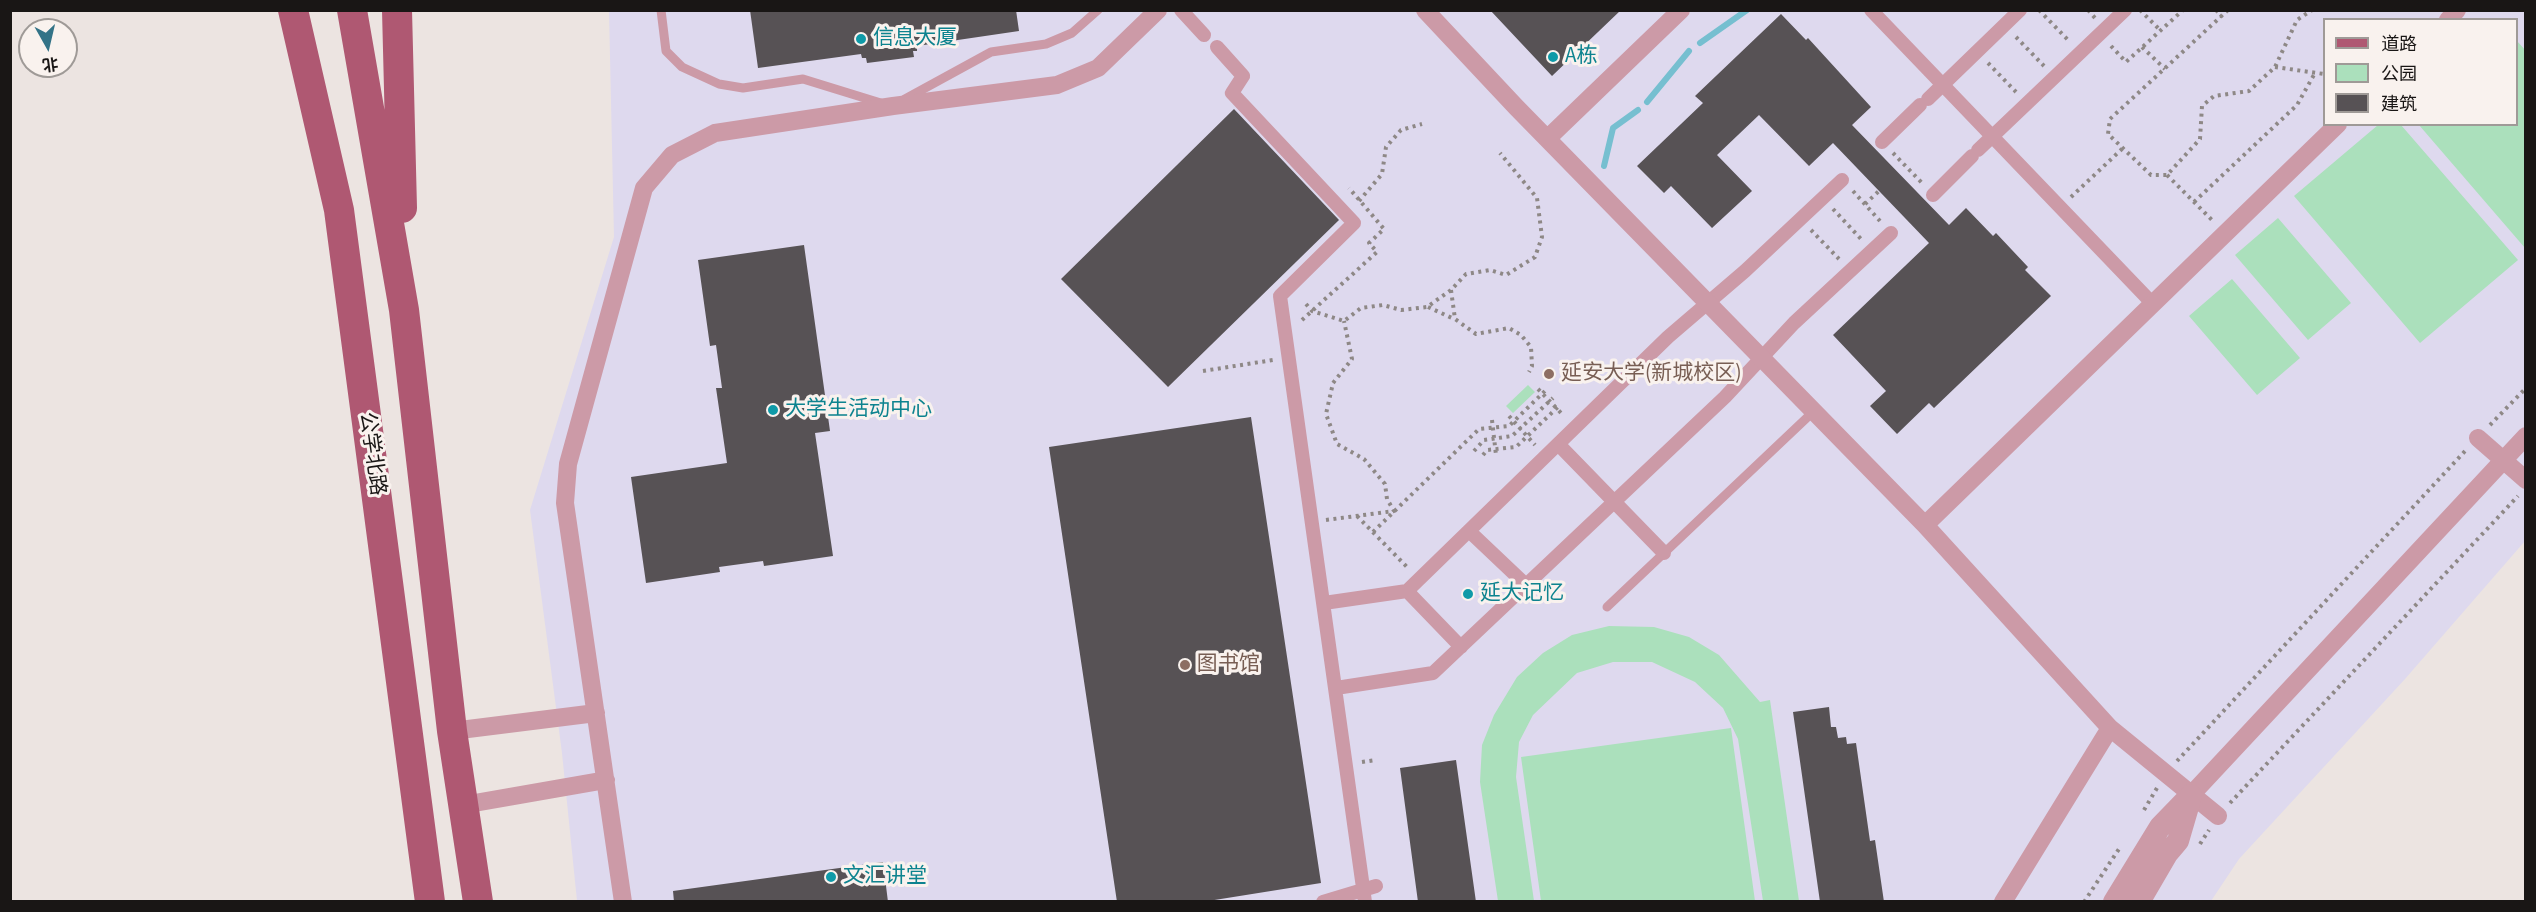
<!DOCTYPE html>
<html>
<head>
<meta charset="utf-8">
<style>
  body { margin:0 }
  #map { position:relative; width:2536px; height:912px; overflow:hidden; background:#ece4e1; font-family:"Source Sans 3","Noto Sans SC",sans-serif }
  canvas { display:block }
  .frame { position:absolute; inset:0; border:12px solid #191615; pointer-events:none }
  .legend { position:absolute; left:2323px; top:18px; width:195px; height:108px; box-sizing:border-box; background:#f9f2ee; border:2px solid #9f9a97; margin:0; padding:8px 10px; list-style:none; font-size:18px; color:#191615 }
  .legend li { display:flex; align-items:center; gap:12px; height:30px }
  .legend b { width:30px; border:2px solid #9f9a97 }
  .north { position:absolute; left:18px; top:18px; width:60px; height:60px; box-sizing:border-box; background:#f9f2ee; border:2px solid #9f9a97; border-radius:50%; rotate:172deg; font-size:16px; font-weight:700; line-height:24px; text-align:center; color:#191615 }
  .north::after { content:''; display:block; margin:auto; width:21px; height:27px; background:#337387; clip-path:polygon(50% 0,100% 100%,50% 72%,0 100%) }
</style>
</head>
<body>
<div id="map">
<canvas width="2536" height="912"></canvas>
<div class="frame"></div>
<ul class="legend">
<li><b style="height:8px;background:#af5872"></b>道路</li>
<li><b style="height:16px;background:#abe0bc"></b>公园</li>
<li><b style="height:16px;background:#575255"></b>建筑</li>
</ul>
<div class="north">北</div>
</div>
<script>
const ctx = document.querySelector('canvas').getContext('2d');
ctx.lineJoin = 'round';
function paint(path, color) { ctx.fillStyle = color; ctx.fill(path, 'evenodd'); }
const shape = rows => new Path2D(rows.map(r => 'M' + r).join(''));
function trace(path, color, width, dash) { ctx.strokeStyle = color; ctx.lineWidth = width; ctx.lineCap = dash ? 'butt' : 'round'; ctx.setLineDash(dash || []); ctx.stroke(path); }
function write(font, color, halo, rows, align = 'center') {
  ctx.font = font + ' "Source Sans 3","Noto Sans SC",sans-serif'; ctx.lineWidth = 6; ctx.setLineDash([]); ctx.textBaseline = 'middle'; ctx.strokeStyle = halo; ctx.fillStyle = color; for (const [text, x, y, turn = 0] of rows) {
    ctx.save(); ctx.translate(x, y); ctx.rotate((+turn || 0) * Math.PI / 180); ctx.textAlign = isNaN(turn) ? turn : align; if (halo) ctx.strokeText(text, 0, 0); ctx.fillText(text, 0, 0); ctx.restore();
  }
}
paint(shape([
  [609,11,2525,11,2525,541,2405,679,2239,859,2211,901,577,901,562,753,530,510,614,237],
  [2324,20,2516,20,2516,124,2324,124]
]), '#ded9ee');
paint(shape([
  [2517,41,2526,51,2525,248,2419,125,2516,124],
  [2378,125,2401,125,2518,260,2420,343,2294,196],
  [2278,218,2351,303,2308,340,2235,255],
  [2232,279,2300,358,2257,395,2189,316],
  [1528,385,1535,392,1513,413,1506,406],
  [1609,626,1654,627,1689,637,1719,655,1760,702,1770,700,1799,901,1763,901,1738,739,1723,708,1695,682,1652,662,1613,662,1577,673,1533,715,1519,742,1516,777,1534,901,1498,901,1480,782,1482,745,1494,715,1517,677,1543,653,1572,635],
  [1731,728,1755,901,1541,901,1521,757]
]), '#abe0bc');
trace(shape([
  [1700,43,1747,10],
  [1647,102,1689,51],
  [1604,166,1613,128,1638,110]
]), '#76bfd0', 6);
paint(shape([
  [750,10,1016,10,1019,31,917,46,917,51,913,51,914,57,867,63,866,58,862,58,861,54,758,68],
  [1490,10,1621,10,1552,76],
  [1781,14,1806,40,1808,38,1871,107,1852,125,1949,225,1966,208,1993,236,1996,233,2028,267,2025,270,2051,296,1934,408,1929,403,1897,434,1870,406,1886,391,1833,335,1929,243,1833,143,1809,166,1759,115,1717,155,1752,191,1712,228,1671,186,1664,193,1637,166,1703,103,1695,96],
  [1234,109,1339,220,1168,387,1061,279],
  [804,245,830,431,815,433,833,556,764,566,763,561,719,567,720,572,646,583,631,477,727,463,716,388,722,388,716,345,710,346,698,260],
  [1251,417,1321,883,1202,902,1117,902,1049,447],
  [1829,707,1831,727,1836,727,1838,738,1846,737,1847,744,1856,743,1870,841,1875,840,1884,902,1820,902,1793,712],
  [1456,760,1476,902,1418,902,1400,768],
  [883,862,888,902,674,902,673,891]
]), '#575255');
trace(shape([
  [2039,10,2069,41],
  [2088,10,2095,18],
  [2140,10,2161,31],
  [2216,10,2222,17],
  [2228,10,2110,119,2108,134,2151,175,2167,175,2200,139,2202,106,2214,96,2249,91,2275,67,2297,20,2312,10],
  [2016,37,2044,66],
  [2111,46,2126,62,2183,10],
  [2142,47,2165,69],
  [1988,63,2016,92],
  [2275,67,2324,74],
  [1893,153,1923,184],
  [2167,175,2213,221],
  [1853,191,1880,221],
  [2071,197,2123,148],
  [1359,201,1382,174,1386,147,1401,130,1422,124],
  [2194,202,2297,105,2315,73],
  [1865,204,1879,191],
  [1833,209,1861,239],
  [1811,230,1839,259],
  [1451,290,1455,319,1476,334,1509,328,1521,335,1531,347,1532,366,1529,372],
  [1306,304,1312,311,1344,321,1361,308,1383,305,1401,310,1427,307,1451,290,1466,274,1490,270,1506,275,1535,257,1542,237,1537,198,1500,153],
  [1428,307,1454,319],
  [1302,320,1377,252,1369,243,1384,229,1349,188],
  [1203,371,1273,360],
  [1538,389,1564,416],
  [1509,416,1535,445],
  [1492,420,1496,455],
  [2490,425,2526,388],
  [1474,451,1484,440,1512,436,1553,398],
  [1483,455,1487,450,1516,447,1560,405],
  [1357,516,1408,568],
  [1326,520,1394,511,1387,499,1385,484,1364,459,1337,444,1326,414,1333,383,1352,359,1344,321],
  [1373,532,1479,429,1509,426,1546,390],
  [2177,761,2466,450],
  [1362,762,1376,760],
  [2230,803,2518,496],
  [2144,810,2157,788],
  [2200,844,2209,830],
  [2084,902,2119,849]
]), '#8e8886', 4, [3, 4.5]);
trace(shape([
  [661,10,666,51,682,67,719,84,743,88,803,79,884,104],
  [905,99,991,52,1046,44,1072,33,1098,10],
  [1607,607,1814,411]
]), '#cc9aa7', 9);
trace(shape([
  [1181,10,1204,35],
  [1871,10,2152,303],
  [1217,47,1243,76,1232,93,1354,223,1280,296,1365,902],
  [1928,99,2020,10],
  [1882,142,1920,105],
  [1978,150,2125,10],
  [1933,195,1972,156],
  [1558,444,1664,553],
  [1469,531,1526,585],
  [1407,591,1461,647],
  [1324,603,1407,591,1668,337,1745,271,1842,180],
  [1336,688,1433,673,1725,397,1794,323,1891,233],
  [1323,902,1376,886]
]), '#cc9aa7', 14);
trace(shape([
  [1425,10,1516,107,1925,525,2110,728,2218,816],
  [2448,20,2457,10],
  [1548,138,1681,10],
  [2478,438,2526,480],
  [1925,525,2338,124],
  [452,731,596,713],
  [2191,795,2526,436],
  [463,805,606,780],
  [623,902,565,503,568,464,644,188,672,155,715,133,893,106,1057,85,1098,68,1158,10],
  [2003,902,2110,728]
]), '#cc9aa7', 18);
trace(shape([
  [2114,902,2160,827,2191,795],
  [2139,902,2167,854,2178,841,2190,800]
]), '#cc9aa7', 22);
trace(shape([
  [293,10,339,210,430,902],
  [352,10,404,310,452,731,478,902],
  [397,10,402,208]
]), '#af5872', 30);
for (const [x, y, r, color] of [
  [861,39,6,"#0f9aa8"],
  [1553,57,6,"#0f9aa8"],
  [1549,374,6,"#8d6e63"],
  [773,410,6,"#0f9aa8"],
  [1468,594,6,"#0f9aa8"],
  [1185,665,6,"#8d6e63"],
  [831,877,6,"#0f9aa8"]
]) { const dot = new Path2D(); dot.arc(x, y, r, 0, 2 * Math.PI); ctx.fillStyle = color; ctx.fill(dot); trace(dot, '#f9f2ee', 2); }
write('21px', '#0d838f', '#f9f2ee', [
  ["信息大厦",873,39],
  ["A栋",1565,57],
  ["大学生活动中心",785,410],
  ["延大记忆",1480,594],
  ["文汇讲堂",843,877]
], 'left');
write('21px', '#785e54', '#f9f2ee', [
  ["延安大学(新城校区)",1561,374],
  ["图书馆",1197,665]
], 'left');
write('21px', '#191615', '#f9f2ee', [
  ["公学北路",371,454,82]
]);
</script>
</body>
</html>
